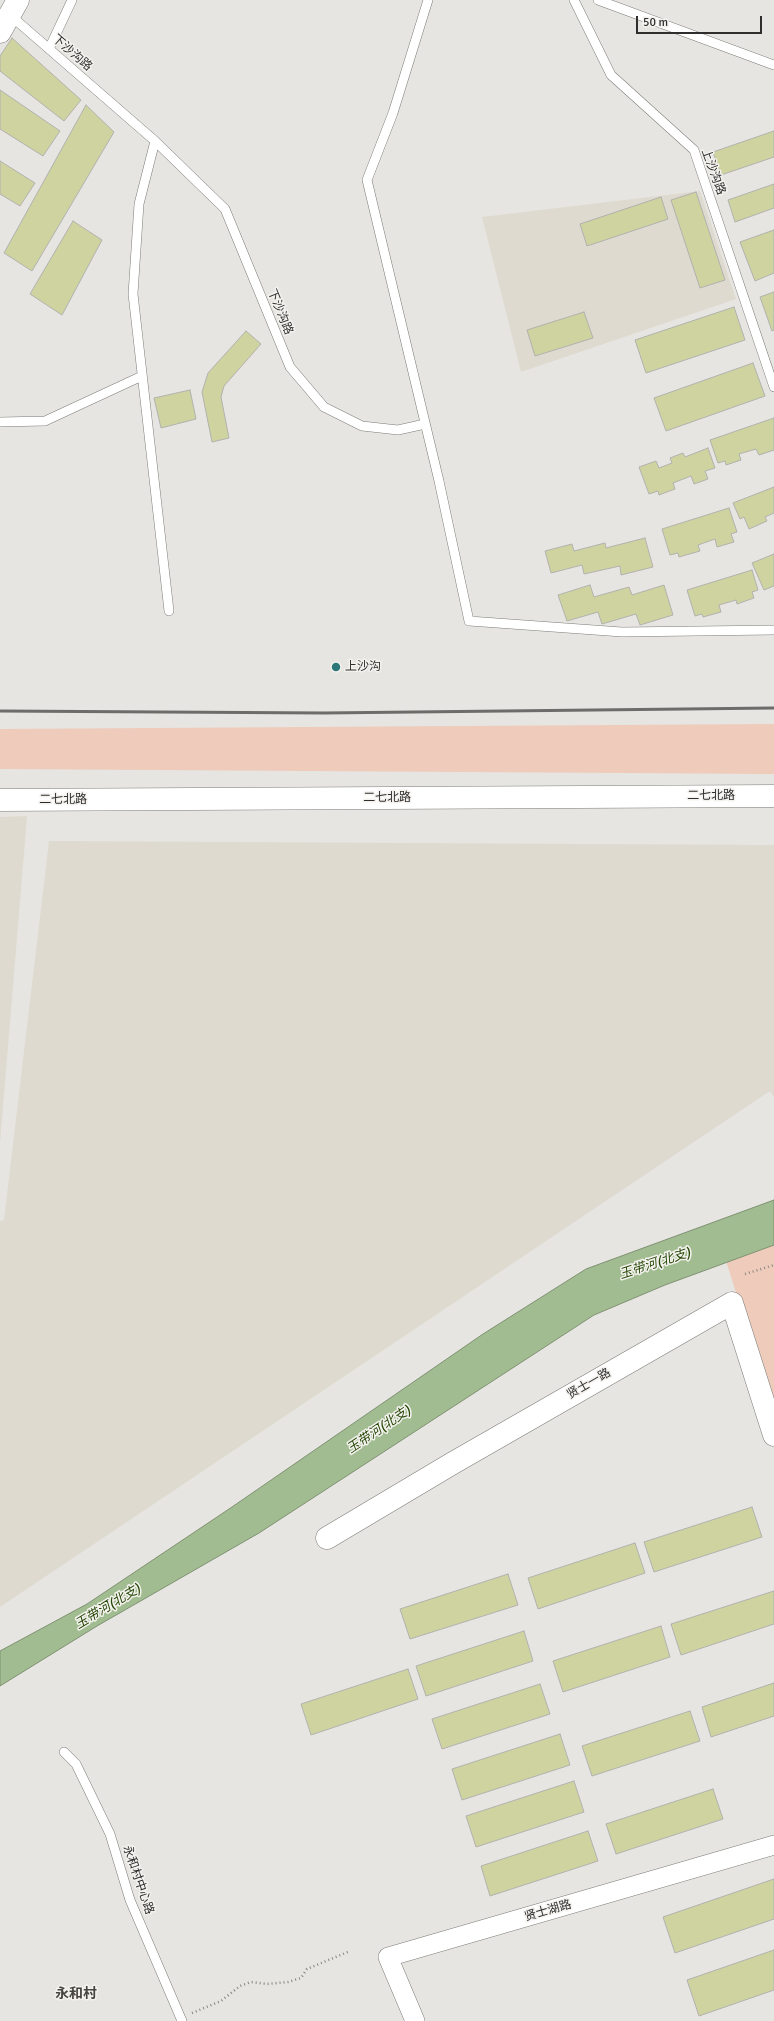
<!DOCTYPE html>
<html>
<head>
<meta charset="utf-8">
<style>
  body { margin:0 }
  #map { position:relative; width:774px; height:2021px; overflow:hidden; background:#e6e5e1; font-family:Signika,sans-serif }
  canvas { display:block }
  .scale { position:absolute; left:636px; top:16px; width:126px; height:18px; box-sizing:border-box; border:2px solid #2f2e2d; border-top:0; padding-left:5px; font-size:12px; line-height:14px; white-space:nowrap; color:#2f2e2d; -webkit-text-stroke:3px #f4f2ee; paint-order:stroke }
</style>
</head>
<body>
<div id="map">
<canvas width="774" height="2021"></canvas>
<div class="scale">50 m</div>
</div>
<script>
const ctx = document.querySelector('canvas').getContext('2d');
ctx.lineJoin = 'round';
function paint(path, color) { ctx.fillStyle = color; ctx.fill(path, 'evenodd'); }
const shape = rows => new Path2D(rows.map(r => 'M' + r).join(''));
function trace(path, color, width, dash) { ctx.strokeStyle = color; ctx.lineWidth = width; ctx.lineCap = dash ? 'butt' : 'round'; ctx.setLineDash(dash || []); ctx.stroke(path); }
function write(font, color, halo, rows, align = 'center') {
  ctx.font = font + ' Signika,"Noto Sans SC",sans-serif'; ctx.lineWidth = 3; ctx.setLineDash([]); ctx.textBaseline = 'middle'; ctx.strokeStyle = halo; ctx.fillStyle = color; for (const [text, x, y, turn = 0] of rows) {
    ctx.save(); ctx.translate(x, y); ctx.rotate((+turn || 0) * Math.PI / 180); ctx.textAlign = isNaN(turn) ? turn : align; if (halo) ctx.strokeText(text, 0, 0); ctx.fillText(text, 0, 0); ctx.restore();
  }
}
paint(shape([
  [700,191,736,299,521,372,482,217],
  [27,816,27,817,0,1143,0,817],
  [49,841,774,845,774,1097,770,1091,0,1607,0,1221,4,1220]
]), '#dedacf');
paint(shape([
  [774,724,774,774,0,769,0,729],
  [774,1241,774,1411,725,1258]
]), '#eecbba');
const water = shape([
  [774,1200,774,1245,665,1285,594,1315,259,1533,97,1626,0,1686,0,1651,87,1604,232,1507,483,1334,586,1269,774,1200]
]);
paint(water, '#a1bc90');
trace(water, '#7f9172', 1);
const building = shape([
  [12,38,81,100,64,121,0,71,0,56,12,38],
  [0,90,60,131,43,156,0,129,0,90],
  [86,105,114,132,32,271,4,253,86,105],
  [774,131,774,157,721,175,713,152,774,131],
  [0,161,35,183,20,206,0,194,0,161],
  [774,184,774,208,735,222,728,200,774,184],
  [696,192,725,280,700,288,671,200,696,192],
  [661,197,668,219,587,246,580,224,661,197],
  [73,221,102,240,62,315,30,294,73,221],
  [774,230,774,273,755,281,740,242,774,230],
  [774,292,774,330,772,331,760,297,774,292],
  [734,307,745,340,646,373,635,340,734,307],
  [584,312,593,338,535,356,527,330,584,312],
  [246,331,261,344,224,386,221,397,229,438,212,442,202,392,208,373,246,331],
  [753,363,765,396,666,431,654,398,753,363],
  [190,390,196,419,161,428,154,398,190,390],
  [774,418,774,450,759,455,756,449,739,454,741,460,726,465,725,461,718,463,710,440,774,418],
  [708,448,715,468,705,471,708,479,694,484,691,476,673,483,675,489,659,495,658,491,649,494,639,467,656,461,659,468,672,463,670,458,683,453,685,457,708,448],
  [774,487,774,513,765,517,767,521,749,529,744,517,740,519,733,503,774,487],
  [729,508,737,532,731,534,734,542,717,547,715,539,698,545,700,551,679,557,678,553,670,555,662,529,729,508],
  [645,538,653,567,621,575,620,566,584,574,582,565,551,573,545,551,572,544,574,551,605,543,606,548,645,538],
  [774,554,774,586,764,590,752,563,774,554],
  [752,570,758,590,752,592,754,598,737,604,736,600,719,605,721,612,703,617,702,614,695,616,687,590,752,570],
  [590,585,594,597,629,587,632,595,664,585,673,615,640,625,636,614,602,624,598,612,567,621,558,595,590,585],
  [752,1507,762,1537,654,1572,644,1542,752,1507],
  [635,1543,645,1573,538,1609,528,1578,635,1543],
  [508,1574,518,1605,410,1639,400,1609,508,1574],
  [774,1591,774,1624,681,1655,671,1624,774,1591],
  [661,1626,670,1657,563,1692,553,1661,661,1626],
  [524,1631,533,1661,426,1696,416,1666,524,1631],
  [408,1669,418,1699,311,1735,301,1704,408,1669],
  [774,1683,774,1716,711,1737,702,1707,774,1683],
  [540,1684,550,1714,442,1749,432,1719,540,1684],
  [690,1711,700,1741,592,1776,582,1746,690,1711],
  [560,1734,570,1765,462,1800,452,1769,560,1734],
  [574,1781,584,1812,476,1847,466,1816,574,1781],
  [713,1789,723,1819,616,1854,606,1824,713,1789],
  [588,1831,598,1861,490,1896,481,1866,588,1831],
  [774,1879,774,1919,675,1953,663,1917,774,1879],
  [774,1950,774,1990,699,2016,687,1980,774,1950]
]);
paint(building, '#ced3a0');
trace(building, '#b1b2ae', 1);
const lane = shape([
  [428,0,393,113,367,180,439,481,469,621,622,632,774,630],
  [574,0,611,75,694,150,774,387],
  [598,0,774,65],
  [10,15,155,141,225,209,290,367,324,407,362,426,398,430,425,424],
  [49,49,72,0],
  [155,141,139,204,133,294,169,611],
  [0,422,45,421,142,376],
  [64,1752,76,1764,110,1834,130,1900,182,2021]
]);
const street = shape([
  [415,2021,388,1957,774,1845]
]);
const secondary = shape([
  [0,32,18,0],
  [0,800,774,796],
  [327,1538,453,1463,732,1303,774,1435]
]);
trace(lane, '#7d7c78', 10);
trace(street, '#7d7c78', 20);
trace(secondary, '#7d7c78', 23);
trace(shape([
  [745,1274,774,1265],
  [192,2013,221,2001,240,1986,251,1982,267,1984,288,1982,301,1978,307,1969,350,1951]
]), '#888785', 2.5, [1, 3]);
trace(lane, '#fff', 9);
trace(street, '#fff', 19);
trace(secondary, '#fff', 22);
trace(shape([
  [0,711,324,713,774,708]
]), '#6d6c6a', 3);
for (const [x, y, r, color] of [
  [336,667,5,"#2d7779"]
]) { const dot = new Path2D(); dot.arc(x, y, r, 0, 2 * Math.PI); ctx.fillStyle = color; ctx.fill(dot); trace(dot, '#f4f2ee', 1.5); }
write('12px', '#2f2e2d', '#f4f2ee', [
  ["下沙沟路",72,53,41],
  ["上沙沟路",713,172,70],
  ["下沙沟路",280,312,68],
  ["二七北路",711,796],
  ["二七北路",387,798],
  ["二七北路",63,800],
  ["贤士一路",589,1384,-30],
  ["永和村中心路",138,1880,71],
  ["贤士湖路",548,1911,-16]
]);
write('12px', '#2f2e2d', '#f4f2ee', [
  ["上沙沟",345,667]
], 'left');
write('italic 13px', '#274908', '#f4f2ee', [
  ["玉带河(北支)",655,1264,-18],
  ["玉带河(北支)",379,1430,-34],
  ["玉带河(北支)",108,1607,-31]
]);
write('bold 14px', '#454340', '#f4f2ee', [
  ["永和村",76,1994]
]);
</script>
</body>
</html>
